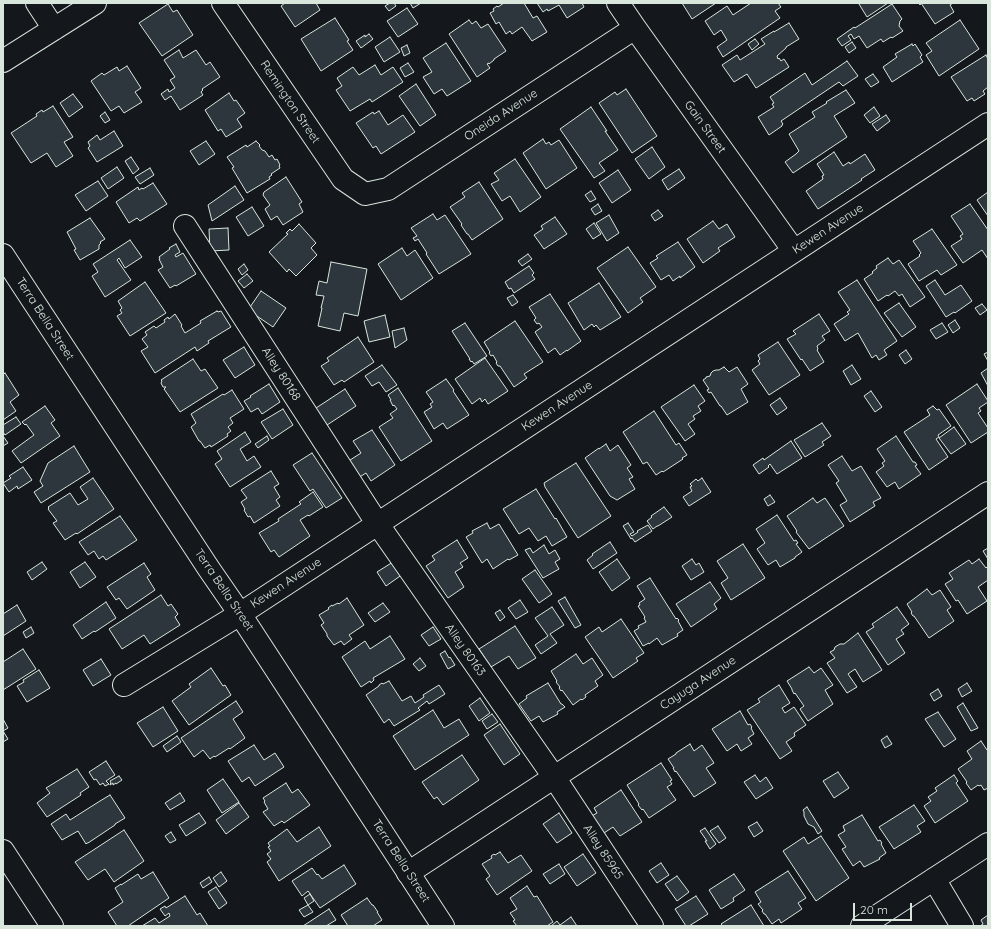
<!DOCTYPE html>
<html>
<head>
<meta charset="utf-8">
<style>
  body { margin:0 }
  #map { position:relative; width:991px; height:929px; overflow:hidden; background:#14181c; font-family:Quicksand,sans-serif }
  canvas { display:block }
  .frame { position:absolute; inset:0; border:4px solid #d8e6dc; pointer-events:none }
  .scale { position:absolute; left:853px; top:903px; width:59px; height:18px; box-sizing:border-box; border:2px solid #d8e6dc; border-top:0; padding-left:5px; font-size:12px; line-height:14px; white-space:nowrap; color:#d8e6dc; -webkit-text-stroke:3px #14181c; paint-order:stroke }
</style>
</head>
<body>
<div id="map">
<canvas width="991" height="929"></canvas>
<div class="frame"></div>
<div class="scale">20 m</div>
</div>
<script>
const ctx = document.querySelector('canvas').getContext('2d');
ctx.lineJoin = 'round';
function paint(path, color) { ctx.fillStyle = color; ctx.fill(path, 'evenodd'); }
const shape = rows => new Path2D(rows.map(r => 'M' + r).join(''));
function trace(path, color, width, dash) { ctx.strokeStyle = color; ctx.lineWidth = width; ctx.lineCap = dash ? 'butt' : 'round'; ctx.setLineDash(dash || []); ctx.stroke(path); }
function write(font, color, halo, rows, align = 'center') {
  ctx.font = font + ' Quicksand,sans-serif'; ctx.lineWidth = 3; ctx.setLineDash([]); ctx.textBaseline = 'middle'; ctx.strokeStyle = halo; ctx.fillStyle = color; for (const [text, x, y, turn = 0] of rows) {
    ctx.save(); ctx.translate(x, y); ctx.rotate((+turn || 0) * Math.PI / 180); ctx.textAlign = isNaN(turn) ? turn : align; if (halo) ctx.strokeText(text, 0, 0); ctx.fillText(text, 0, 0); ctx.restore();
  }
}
const building = shape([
  [285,3,316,3,320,10,295,27,281,6,285,3],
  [390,3,394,3,396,6,389,11,385,6,390,3],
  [410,3,421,3,413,8,410,3],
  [504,3,524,3,533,18,537,16,547,32,532,41,522,27,512,34,510,31,506,34,499,22,496,24,490,13,494,11,493,9,497,6,498,7,504,3],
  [537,3,582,3,584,7,567,18,559,5,548,11,547,9,543,12,537,3],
  [682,3,716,3,692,19,682,3],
  [751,3,778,3,781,7,775,11,780,18,723,57,717,47,727,40,721,30,714,35,705,21,727,6,733,15,751,3],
  [861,3,888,3,867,17,859,4,861,3],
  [919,3,953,3,950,5,954,12,935,24,921,3,920,5,919,3],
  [168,4,173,12,177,10,193,35,162,56,139,23,168,4],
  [892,4,902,19,900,21,899,26,903,31,892,38,891,37,883,42,881,39,867,48,859,36,854,39,851,34,848,36,851,40,842,46,837,39,854,27,855,28,892,4],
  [407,8,418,24,398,37,387,21,407,8],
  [335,18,349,40,347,41,353,50,321,71,301,39,335,18],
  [469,20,472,24,476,21,481,28,488,24,506,51,494,59,494,60,489,64,489,63,487,64,490,68,477,77,449,34,469,20],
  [960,20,979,49,939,76,926,55,932,51,926,43,960,20],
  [789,23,799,39,786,47,786,48,777,56,778,59,779,58,781,61,784,59,789,67,756,88,747,74,734,82,722,65,737,55,740,60,765,44,761,39,774,31,774,32,789,23],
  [369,34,373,39,361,48,356,41,365,35,365,37,369,34],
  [390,37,400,52,384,62,375,47,390,37],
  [755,39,759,44,752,50,748,44,755,39],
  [852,42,856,48,849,53,845,47,852,42],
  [446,43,471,81,447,96,442,89,434,94,423,77,432,72,423,58,446,43],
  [912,44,913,46,915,44,922,55,920,57,923,62,892,82,883,67,897,57,895,54,912,44],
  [407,45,410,53,404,56,401,48,407,45],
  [179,50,183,58,196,50,206,65,210,62,220,77,202,89,203,90,201,92,203,95,180,110,171,96,165,100,161,94,168,89,169,92,175,88,170,80,175,77,164,60,179,50],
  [986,55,988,59,988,87,983,91,985,94,974,101,972,98,967,101,951,77,986,55],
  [847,61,858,76,843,86,839,82,781,121,783,124,782,125,782,126,769,135,758,117,774,107,772,104,774,103,770,97,805,73,812,85,847,61],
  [408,63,414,72,405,77,400,68,408,63],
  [375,65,381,75,393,67,403,82,372,102,370,99,350,111,336,90,342,86,337,78,353,67,359,75,375,65],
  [127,66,141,88,135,92,142,102,124,113,119,106,111,111,91,81,102,73,104,75,117,67,119,71,127,66],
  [873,74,879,82,871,87,865,79,873,74],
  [416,84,436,115,420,126,399,96,416,84],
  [626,89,657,136,632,153,599,103,615,92,617,95,626,89],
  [846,90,855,103,834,116,847,137,793,173,785,162,796,154,799,151,789,134,815,117,812,112,827,103,826,102,846,90],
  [229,93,234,101,236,100,245,113,237,119,242,127,226,137,221,129,218,131,205,110,229,93],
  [73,94,83,107,69,117,60,103,73,94],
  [53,106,73,137,64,142,73,156,56,167,47,153,31,163,11,133,37,116,36,114,42,110,43,112,53,106],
  [591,107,607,131,605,131,618,150,599,163,605,171,594,178,560,129,591,107],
  [874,107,880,116,870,123,864,115,874,107],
  [379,111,388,125,403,115,415,132,381,154,376,146,373,148,356,123,373,112,374,114,379,111],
  [105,112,110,120,105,123,100,116,105,112],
  [886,115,890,121,877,131,872,124,886,115],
  [114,131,123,146,97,162,88,148,90,146,88,142,97,135,100,140,114,131],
  [543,139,546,144,549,142,551,145,559,140,577,168,546,189,523,153,543,139],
  [206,141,215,154,199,165,190,151,206,141],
  [256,141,260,145,259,146,262,150,265,151,269,157,272,155,275,160,277,159,280,165,279,166,280,168,271,174,272,175,269,177,270,179,247,193,232,168,234,167,227,157,246,145,247,147,256,141],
  [652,147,665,167,649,179,635,159,652,147],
  [834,152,843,166,849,162,850,164,865,154,875,170,861,179,862,180,818,209,806,191,823,179,822,176,824,175,817,164,834,152],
  [131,157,139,169,133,174,125,161,131,157],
  [515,159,541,197,520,212,510,196,502,201,491,184,499,180,494,173,515,159],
  [117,167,124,178,108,189,101,178,117,167],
  [150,168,154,175,140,184,135,177,150,168],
  [679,169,685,178,668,190,662,180,679,169],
  [618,170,631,190,612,203,599,183,618,170],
  [286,177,302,202,299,204,303,212,283,225,277,216,271,220,265,209,270,205,263,195,264,192,286,177],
  [98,181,108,196,86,211,75,195,98,181],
  [479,182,503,219,472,240,468,234,467,234,461,225,462,224,450,207,465,197,462,193,479,182],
  [153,183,167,204,140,221,137,218,129,223,116,202,138,187,139,190,142,188,143,189,153,183],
  [235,186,244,200,212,221,208,205,235,186],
  [591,191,596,199,590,202,585,195,591,191],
  [988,192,988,216,977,200,988,192],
  [598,204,602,211,595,215,591,209,598,204],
  [970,204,988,230,988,259,982,250,963,263,951,246,962,239,960,236,963,234,951,216,970,204],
  [252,207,264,226,248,236,236,217,252,207],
  [658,210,663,216,655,221,651,215,658,210],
  [433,214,437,220,445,215,471,254,439,274,426,254,427,253,418,239,415,241,413,238,417,236,411,228,433,214],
  [609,215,619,233,607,241,596,223,609,215],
  [555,217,567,234,544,249,534,235,543,229,541,226,555,217],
  [90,218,105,239,100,242,101,243,99,245,99,249,80,260,74,250,76,249,67,232,90,218],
  [713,221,719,229,727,224,735,237,718,248,720,251,703,263,687,239,713,221],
  [594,223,601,234,593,239,586,229,594,223],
  [299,224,316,243,311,248,317,255,296,276,289,269,287,272,269,252,288,234,286,233,290,229,292,231,299,224],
  [228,228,229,250,210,251,209,229,228,228],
  [932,229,957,265,941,275,937,270,919,281,908,264,920,256,919,255,921,253,913,241,932,229],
  [130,240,142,257,125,268,119,258,117,260,131,280,105,297,92,276,98,272,93,264,130,240],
  [678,242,695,267,680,278,680,276,673,281,669,275,661,280,650,263,658,258,656,256,678,242],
  [176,244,180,252,175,255,176,257,183,253,196,274,176,286,175,285,170,288,158,270,163,267,159,259,160,259,159,257,170,249,169,248,176,244],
  [628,247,656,287,640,298,643,302,628,313,597,268,628,247],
  [402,248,407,256,415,250,433,278,401,300,378,264,402,248],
  [528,254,532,259,522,266,518,261,528,254],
  [888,258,893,264,899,260,925,297,910,307,902,294,899,296,895,291,888,296,887,295,878,301,864,279,873,273,872,272,877,268,876,266,888,258],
  [331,262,367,269,358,316,344,313,340,331,318,326,322,308,321,308,324,296,316,295,319,281,327,283,331,262],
  [244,264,248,270,242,275,238,269,244,264],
  [529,266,534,273,532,275,535,279,514,293,511,288,509,289,505,282,529,266],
  [247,274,253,281,244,288,238,281,247,274],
  [857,280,897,341,884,350,887,355,879,360,876,355,872,358,858,333,845,341,834,324,849,314,847,312,850,310,838,292,857,280],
  [935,280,945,295,961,285,972,301,955,313,954,312,946,317,926,286,935,280],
  [145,282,166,313,130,336,117,316,122,313,120,310,122,308,118,301,145,282],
  [599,283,621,317,600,330,596,325,594,327,592,324,584,330,568,303,599,283],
  [261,291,286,308,273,327,248,310,261,291],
  [550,294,581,341,567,351,567,350,560,355,555,348,548,353,535,332,542,327,539,323,537,324,534,320,536,318,529,307,550,294],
  [513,295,518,302,512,306,507,298,513,295],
  [899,303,916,327,902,337,884,313,899,303],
  [982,304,987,310,980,315,975,308,982,304],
  [217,311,218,312,221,311,231,327,208,341,209,343,197,351,195,347,155,373,141,351,148,347,142,339,147,335,145,332,154,326,156,328,165,322,164,320,168,317,169,319,175,314,182,325,181,326,185,333,201,323,200,321,217,311],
  [819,314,830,331,822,336,825,340,817,346,818,349,817,350,824,362,810,371,802,359,801,360,787,339,796,334,793,331,819,314],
  [385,315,390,337,369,342,364,321,385,315],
  [955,320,960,328,953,333,948,325,955,320],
  [515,321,543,362,524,374,527,378,514,387,500,366,498,366,496,363,497,362,493,355,491,356,489,353,490,352,484,342,515,321],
  [465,323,487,356,474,364,472,361,471,362,469,359,470,359,452,331,465,323],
  [942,323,948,332,936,339,930,330,942,323],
  [404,328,407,340,395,348,392,331,404,328],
  [358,337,374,362,344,382,342,380,334,385,321,366,329,361,327,358,358,337],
  [778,342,800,375,769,395,752,370,760,364,758,361,760,359,758,355,778,342],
  [244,347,255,365,235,378,223,360,244,347],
  [906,350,912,359,905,364,899,355,906,350],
  [988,352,988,361,984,354,988,352],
  [485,358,508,391,488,404,485,399,482,402,480,398,472,404,455,379,485,358],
  [193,359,201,371,205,369,218,388,180,412,164,389,166,387,163,387,161,383,162,381,161,380,193,359],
  [382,365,397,385,386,392,379,382,372,386,365,376,382,365],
  [852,365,861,379,851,385,843,371,852,365],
  [724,367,729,372,737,367,748,384,741,389,748,402,727,415,721,406,720,406,711,392,709,393,707,390,709,389,703,380,706,378,706,377,710,376,711,373,713,371,716,370,719,370,724,367],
  [988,368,988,386,981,373,988,368],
  [5,373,19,395,10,402,16,411,3,420,3,375,5,373],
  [446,379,454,390,453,391,469,415,447,429,443,423,434,429,424,412,432,407,430,404,433,402,426,392,446,379],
  [269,384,280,402,262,414,258,408,251,412,244,401,251,397,250,396,269,384],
  [977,384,988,401,988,402,979,408,981,411,978,413,988,428,988,432,971,443,946,405,977,384],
  [694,385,705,401,698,406,701,411,693,416,695,419,688,424,695,434,685,441,661,407,694,385],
  [398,388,432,441,401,461,379,427,393,418,390,414,397,409,394,405,393,406,390,400,391,400,388,395,398,388],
  [345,389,356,406,324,427,313,410,345,389],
  [232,390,244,409,230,418,233,423,228,427,231,431,227,434,228,436,211,447,210,445,205,448,200,441,199,441,191,427,196,423,191,414,223,394,224,395,232,390],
  [871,391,882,407,875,412,864,396,871,391],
  [780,398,787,408,777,415,770,405,780,398],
  [45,406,55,420,51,423,60,436,21,463,12,451,34,435,26,424,25,425,22,422,45,406],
  [933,406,937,410,939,409,951,426,938,435,939,437,936,439,948,457,929,470,904,432,930,415,927,410,933,406],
  [283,409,293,425,272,439,261,422,283,409],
  [654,411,676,445,679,443,687,455,682,458,683,459,663,472,662,471,656,475,647,462,643,464,637,454,623,432,654,411],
  [16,417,21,424,5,435,3,432,3,425,16,417],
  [822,423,831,436,822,442,824,445,805,457,794,440,822,423],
  [954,427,966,444,951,454,939,438,954,427],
  [372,430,395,465,371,481,366,473,358,478,347,462,361,453,353,441,372,430],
  [245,432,251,442,240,449,247,461,254,456,261,467,230,487,215,464,222,459,217,451,245,432],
  [3,436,8,443,3,446,3,436],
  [267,436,269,440,258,448,255,444,267,436],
  [896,436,913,462,915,462,917,465,915,466,921,474,899,489,895,482,887,487,876,472,884,466,882,463,885,461,877,449,896,436],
  [791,441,802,458,777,474,770,464,768,466,769,467,759,474,753,465,763,458,764,460,791,441],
  [606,444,610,451,618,445,631,465,627,468,633,477,629,479,635,489,617,500,610,496,585,458,599,448,599,449,606,444],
  [74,446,90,472,41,503,34,492,43,486,40,481,48,463,74,446],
  [312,453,342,498,326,508,313,489,310,491,293,465,312,453],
  [842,456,852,471,861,466,881,498,873,502,875,506,850,522,840,505,847,501,836,483,839,481,828,465,842,456],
  [576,463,611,516,578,538,545,487,544,483,576,463],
  [23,467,32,480,18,489,17,486,9,492,3,483,11,478,9,476,23,467],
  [271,471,279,484,274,487,280,497,276,500,280,506,254,523,250,516,248,517,244,510,245,509,241,502,247,498,241,490,271,471],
  [93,478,114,509,77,534,76,533,65,540,53,523,57,521,48,509,49,508,48,507,70,493,78,505,88,499,80,487,93,478],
  [702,478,711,492,689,506,683,497,692,491,690,487,692,486,690,484,696,479,698,481,702,478],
  [536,489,555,519,556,518,567,537,552,546,546,536,538,541,529,528,519,534,503,509,536,489],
  [313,492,323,507,309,516,308,515,300,520,310,536,279,557,274,550,271,552,259,533,279,521,278,519,301,504,299,502,313,492],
  [770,495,775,502,768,506,764,499,770,495],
  [813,498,817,503,825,498,844,526,809,549,796,532,797,531,787,516,813,498],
  [664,507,672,517,658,526,657,526,653,529,647,521,652,517,651,516,664,507],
  [777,515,794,541,796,540,798,543,796,544,802,552,795,557,795,558,780,567,776,560,768,565,757,549,765,543,756,529,777,515],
  [120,516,137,540,106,560,103,556,99,559,94,551,88,555,79,542,120,516],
  [487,523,490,529,499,524,518,555,509,560,508,559,493,569,487,559,482,563,466,537,473,533,472,531,487,523],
  [628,523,634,532,630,534,632,536,638,532,637,531,648,525,652,531,635,542,632,538,631,539,623,526,628,523],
  [457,540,468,558,460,563,463,567,455,572,464,587,448,598,426,566,435,560,432,556,457,540],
  [610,542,617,553,593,569,587,560,593,555,592,554,610,542],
  [743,544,765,578,731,600,721,583,728,578,717,561,743,544],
  [544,545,549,554,555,550,560,559,555,562,559,569,543,578,525,550,530,548,533,553,544,545],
  [988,548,988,559,983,551,988,548],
  [617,559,630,578,612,591,599,572,617,559],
  [692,559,696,565,699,563,704,572,691,580,682,566,692,559],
  [979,559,986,568,987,567,988,569,988,580,978,587,987,601,967,614,958,600,956,601,945,584,953,579,949,573,969,560,972,564,979,559],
  [42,562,47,569,32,580,27,572,42,562],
  [85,562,96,577,80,588,70,572,85,562],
  [393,562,403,574,386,586,377,572,393,562],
  [144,563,151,574,147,577,155,590,127,609,119,598,116,600,107,587,144,563],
  [535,570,552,594,539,603,522,579,535,570],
  [650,578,676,619,677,618,679,620,678,621,683,630,677,634,678,636,662,645,657,638,649,644,649,643,643,646,634,631,639,628,638,626,646,622,644,618,645,617,638,606,640,605,639,603,645,599,637,586,650,578],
  [710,582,721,598,714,604,717,609,691,627,676,604,710,582],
  [927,589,932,595,940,590,951,607,947,610,954,621,929,638,914,616,913,616,911,613,912,612,907,604,927,589],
  [161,595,168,606,171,604,178,614,175,617,180,625,150,644,144,635,122,649,109,629,161,595],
  [565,597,581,625,575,628,558,601,565,597],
  [347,598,364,625,349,635,352,639,344,645,341,641,334,645,327,636,327,634,321,625,324,623,319,615,329,609,328,608,332,605,332,606,338,603,339,604,347,598],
  [520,600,528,612,516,619,508,608,520,600],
  [106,602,116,618,95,632,94,631,82,639,73,625,106,602],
  [383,603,390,612,375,622,368,613,383,603],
  [17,605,26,621,3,636,3,614,17,605],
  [552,607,564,625,550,634,557,643,541,654,535,645,548,636,535,618,552,607],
  [897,607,909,624,901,630,904,634,896,639,905,653,888,665,866,632,874,627,872,624,897,607],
  [500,610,505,617,500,621,495,613,500,610],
  [621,619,644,653,636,658,638,661,613,678,585,637,599,627,602,632,621,619],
  [515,626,536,658,518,669,509,656,491,667,479,649,515,626],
  [31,627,34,633,26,638,23,632,31,627],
  [433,627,441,639,429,646,421,635,433,627],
  [858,633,882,670,863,682,855,669,848,674,857,687,847,693,827,663,835,658,830,652,834,650,835,647,840,644,844,644,858,633],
  [390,636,405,659,373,678,374,680,371,683,370,681,361,687,342,657,365,641,370,649,390,636],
  [23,649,36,669,3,690,3,662,23,649],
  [445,651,449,658,450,657,455,665,448,669,440,654,445,651],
  [576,654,583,664,592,658,603,675,595,681,598,686,585,695,586,697,582,700,581,699,573,705,562,690,561,691,559,688,560,687,556,682,557,681,551,671,576,654],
  [420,658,426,666,419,671,413,664,420,658],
  [101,659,111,675,93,686,83,670,101,659],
  [809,667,814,673,821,668,833,685,825,690,833,704,808,721,800,709,804,706,795,693,794,694,792,690,792,689,787,681,809,667],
  [211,668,223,686,225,685,231,695,189,725,172,701,191,687,189,684,211,668],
  [39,670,50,688,27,702,17,686,24,682,23,680,39,670],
  [389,681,402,701,411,696,415,703,424,697,423,695,439,685,445,694,429,704,427,701,418,708,420,710,394,726,389,719,384,723,366,695,379,686,379,685,382,683,383,684,389,681],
  [548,683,561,704,562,704,565,707,557,712,558,714,543,722,539,716,531,721,519,704,527,698,526,696,548,683],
  [967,683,972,691,962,697,958,689,967,683],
  [779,685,790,703,782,708,785,713,794,707,806,725,794,733,795,736,786,742,792,751,780,759,747,710,760,702,758,699,779,685],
  [938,689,942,696,934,701,930,694,938,689],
  [480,698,490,713,479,721,469,706,480,698],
  [236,701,243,712,233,719,245,738,230,749,229,748,215,757,214,756,210,759,203,750,194,757,181,738,236,701],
  [963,703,978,728,971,731,957,707,963,703],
  [163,707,178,731,153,747,137,723,163,707],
  [433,710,444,728,459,719,469,735,415,770,393,736,433,710],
  [740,711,748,725,750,724,752,727,751,728,754,734,748,738,752,744,741,751,737,744,727,751,712,729,740,711],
  [938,712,956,739,944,747,925,719,938,712],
  [492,714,498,722,487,729,482,721,492,714],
  [3,719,8,728,3,731,8,739,3,742,3,719],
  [500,724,520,754,504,765,484,735,500,724],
  [177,736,181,742,167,752,163,746,177,736],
  [887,736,892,744,885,748,881,740,887,736],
  [981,741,987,750,988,749,988,788,984,790,981,785,979,786,978,785,971,790,966,783,967,782,958,769,972,759,967,751,981,741],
  [690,744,694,751,702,745,714,763,706,768,716,783,694,797,676,771,675,772,673,768,674,768,668,759,676,754,676,753,690,744],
  [254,745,264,760,275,753,284,767,255,786,249,777,242,782,228,761,254,745],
  [462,755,479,780,443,805,437,797,434,799,422,782,462,755],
  [106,761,115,775,106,781,109,784,105,786,103,783,100,785,96,779,94,780,89,772,106,761],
  [661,763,672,780,670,781,672,784,667,787,676,800,649,818,643,809,642,810,638,805,639,804,627,785,661,763],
  [77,769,89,787,80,793,81,795,47,817,37,803,50,793,46,788,77,769],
  [838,772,849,788,834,798,823,781,838,772],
  [755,775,760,782,766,777,773,788,756,799,744,782,755,775],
  [954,775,958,781,956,783,968,801,935,823,924,806,931,801,928,797,937,791,935,788,954,775],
  [119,776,122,780,116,784,116,783,113,785,113,783,110,785,110,784,111,783,110,781,119,776],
  [223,779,239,802,222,813,207,790,223,779],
  [286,783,292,793,298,789,310,805,284,823,282,821,274,826,263,812,268,809,264,802,265,801,263,798,286,783],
  [621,790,642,822,620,836,613,827,601,835,590,817,597,813,594,808,621,790],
  [180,793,185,801,170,810,165,803,180,793],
  [110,795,125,818,115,824,115,825,88,843,87,843,86,844,78,831,62,840,51,824,66,814,70,820,100,801,110,795],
  [239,803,249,817,226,834,216,820,239,803],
  [914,805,925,821,917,826,921,832,894,849,879,827,914,805],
  [807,807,822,831,818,834,814,827,808,824,804,816,804,812,803,810,807,807],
  [199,813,206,823,186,836,179,825,199,813],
  [559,813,572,833,557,843,543,824,559,813],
  [862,815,878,841,880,840,882,843,881,844,886,853,879,858,880,859,864,867,860,861,853,866,842,849,846,847,838,835,845,831,843,826,862,815],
  [757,822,763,831,754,837,748,827,757,822],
  [718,826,726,838,719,843,710,831,718,826],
  [319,827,331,846,279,881,267,862,271,859,267,854,271,851,268,847,270,846,268,843,287,829,297,842,319,827],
  [705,828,716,844,710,849,705,841,707,841,700,831,705,828],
  [124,830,144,861,114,882,105,869,88,880,75,862,124,830],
  [171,832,176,840,170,843,165,836,171,832],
  [821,836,849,878,816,901,783,851,804,837,808,844,821,836],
  [500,852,508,863,521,855,532,871,497,895,486,879,490,876,482,864,492,858,491,856,494,854,495,855,500,852],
  [583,854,596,873,577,886,564,867,583,854],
  [661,863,669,875,657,883,649,871,661,863],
  [559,864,565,874,550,884,543,874,559,864],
  [344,865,356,884,320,908,308,891,302,896,292,881,312,868,317,875,318,874,322,879,344,865],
  [788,871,806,898,798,903,802,909,781,923,779,919,772,924,765,914,764,914,762,911,763,910,758,904,761,902,755,892,788,871],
  [153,872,169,898,128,926,117,926,108,912,123,902,115,888,121,884,121,885,138,874,141,879,153,872],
  [221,872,227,881,219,887,213,878,221,872],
  [734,874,745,890,733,898,734,901,721,909,709,890,734,874],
  [677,876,689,892,677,901,665,884,677,876],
  [209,877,212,882,203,888,200,883,209,877],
  [527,886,534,897,537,896,553,922,547,926,517,926,513,921,515,920,510,913,517,909,510,898,527,886],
  [216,887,227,903,219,909,208,892,216,887],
  [310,894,314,901,308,905,313,912,304,917,299,910,308,905,304,898,310,894],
  [185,896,197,915,200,913,208,926,142,926,155,918,159,923,170,916,169,913,165,916,160,909,165,906,166,908,185,896],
  [696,896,708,914,689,926,686,926,675,909,696,896],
  [367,898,372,905,373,905,378,912,377,912,382,920,373,926,348,926,341,915,367,898],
  [751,905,764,926,723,926,721,924,751,905],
  [329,909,336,920,326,926,303,926,329,909],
  [988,915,988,926,980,926,983,924,981,920,988,915],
  [571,917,577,926,551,926,557,921,560,925,571,917]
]);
paint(building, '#2c363c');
trace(building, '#d8e6dc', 1);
const minor = shape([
  [37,3,54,29],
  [223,3,343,179,365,194,388,189,635,28],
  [618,3,635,28,794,251],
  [3,61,95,3],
  [185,226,377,523,554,777,652,926],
  [124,685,240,614,988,124],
  [3,851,52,926],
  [408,873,988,493],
  [934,879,962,926],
  [862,926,988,844]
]);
const major = shape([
  [3,255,209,569,240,614,443,926]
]);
trace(minor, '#d8e6dc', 24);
trace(major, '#d8e6dc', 24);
trace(minor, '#14181c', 22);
trace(major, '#14181c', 22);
write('12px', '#d8e6dc', '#14181c', [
  ["Remington Street",290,102,56],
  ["Oneida Avenue",501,115,-33],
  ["Gain Street",705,127,54],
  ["Kewen Avenue",828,229,-33],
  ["Terra Bella Street",45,319,57],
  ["Alley 80168",281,374,57],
  ["Kewen Avenue",557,406,-33],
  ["Kewen Avenue",286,583,-33],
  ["Terra Bella Street",224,590,56],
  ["Alley 80163",465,650,55],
  ["Cayuga Avenue",698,683,-33],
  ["Alley 85965",603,852,57],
  ["Terra Bella Street",401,861,57]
]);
</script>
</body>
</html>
